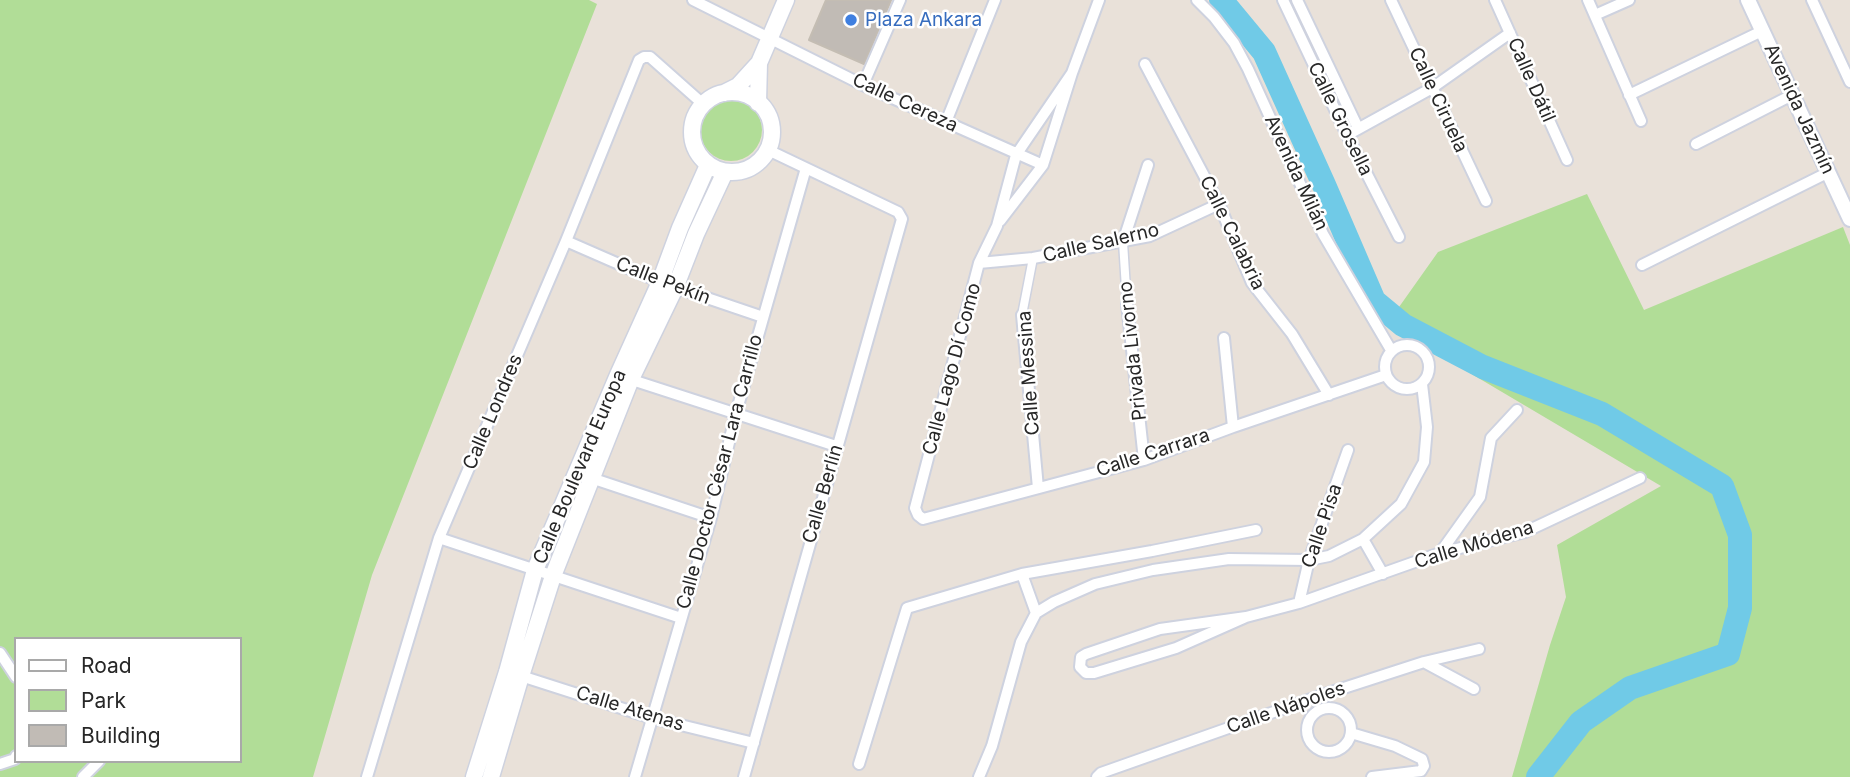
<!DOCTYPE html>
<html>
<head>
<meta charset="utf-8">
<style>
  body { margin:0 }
  #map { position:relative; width:1850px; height:777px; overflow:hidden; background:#e9e1d9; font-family:Inter,sans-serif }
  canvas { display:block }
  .legend { position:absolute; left:14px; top:637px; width:228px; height:126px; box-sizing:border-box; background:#fff; border:2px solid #a9a9a9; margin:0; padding:9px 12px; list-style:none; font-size:21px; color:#272727 }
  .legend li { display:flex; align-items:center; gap:14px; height:35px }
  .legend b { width:35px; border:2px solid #a9a9a9 }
</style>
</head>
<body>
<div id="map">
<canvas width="1850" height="777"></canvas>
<ul class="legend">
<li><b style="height:9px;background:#fff"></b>Road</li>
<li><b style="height:19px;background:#b1dd97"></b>Park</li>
<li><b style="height:19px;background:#c1bbb5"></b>Building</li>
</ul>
</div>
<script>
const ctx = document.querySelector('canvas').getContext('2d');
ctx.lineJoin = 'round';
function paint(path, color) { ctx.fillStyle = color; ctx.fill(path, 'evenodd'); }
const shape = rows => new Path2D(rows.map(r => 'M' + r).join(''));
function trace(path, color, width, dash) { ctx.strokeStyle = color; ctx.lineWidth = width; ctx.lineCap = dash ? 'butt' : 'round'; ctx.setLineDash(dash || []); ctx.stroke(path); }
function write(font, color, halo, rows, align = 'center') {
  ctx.font = font + ' Inter,sans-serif'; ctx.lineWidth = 5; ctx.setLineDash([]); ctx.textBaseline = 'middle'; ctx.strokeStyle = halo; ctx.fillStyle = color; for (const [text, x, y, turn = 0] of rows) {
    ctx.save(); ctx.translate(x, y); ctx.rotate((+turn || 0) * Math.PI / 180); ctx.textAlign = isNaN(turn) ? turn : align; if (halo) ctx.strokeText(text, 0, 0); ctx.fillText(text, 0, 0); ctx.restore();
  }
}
paint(shape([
  [0,0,589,0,597,4,372,575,313,777,0,777],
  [16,639,240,639,240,761,16,761],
  '700 130a31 31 0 1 1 62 0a31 31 0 1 1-62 0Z',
  [1587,194,1644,310,1843,227,1850,245,1850,777,1512,777,1550,645,1566,597,1557,545,1661,486,1387,324,1438,252]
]), '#b1dd97');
trace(shape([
  [1221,0,1264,52,1324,185,1374,301,1403,325,1483,367,1602,414,1722,486,1740,535,1740,608,1728,654,1630,688,1581,722,1538,777]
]), '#70cae7', 24);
const building = shape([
  [826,0,891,0,864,64,809,40,826,0]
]);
paint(building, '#c1bbb5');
trace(building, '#c4bdb3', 2);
const pedestrian = shape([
  [1123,242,1127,304],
  [1022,315,1033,258]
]);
const minor = shape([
  [693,0,863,85,1043,165],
  [1197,0,1214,17,1234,43,1248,69,1323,234,1391,350],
  [1283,0,1347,135,1399,237],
  [1297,0,1358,128],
  [1391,0,1486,201],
  [1495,0,1567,160],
  [1588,0,1641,121],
  [1812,0,1850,82],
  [1595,15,1629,0],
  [1145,64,1219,204,1252,283,1292,334,1329,395],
  [1072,73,1016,155,997,226,979,263,915,508,918,515,923,519,1144,460,1233,427,1386,375],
  [863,85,900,0],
  [1629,95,1762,31],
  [946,122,995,0],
  [1347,135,1432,88,1510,33],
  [1696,144,1792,95],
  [1000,221,1043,165,1072,73,1099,0],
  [566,241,660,282,763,317],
  [1123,242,1148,165],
  [979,263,1033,258,1150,236,1219,204],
  [1642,265,1829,172],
  [1127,304,1144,460],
  [1022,315,1038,488],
  [1224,338,1233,427],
  '1385 367a22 22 0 1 1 44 0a22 22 0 1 1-44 0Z',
  [626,378,836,446],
  [588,477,711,518],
  [439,538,681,618],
  [1363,539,1383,574],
  [1440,553,1480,497,1491,438,1517,410],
  [1022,574,1036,613],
  [1299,603,1309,560,1348,450],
  [1246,617,1160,629,1086,654,1081,657,1080,667,1086,673,1094,673,1176,648,1246,617,1299,603,1440,553,1525,532,1640,478],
  [0,653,16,677],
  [1424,662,1474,689],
  [518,675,652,718,754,743],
  '1307 730a22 22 0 1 1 44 0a22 22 0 1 1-44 0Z',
  [1351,733,1395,746,1422,759,1424,766,1421,771,1372,777],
  [0,764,15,759,16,756],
  [859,764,907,608,1022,574,1152,551,1256,530],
  [83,777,99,761],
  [367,777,439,538,566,241,639,60,644,57,650,57,703,104],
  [635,777,711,518,736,413,806,168],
  [744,777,902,219,898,212,768,150],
  [979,777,992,746,1021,642,1036,613,1054,602,1095,584,1153,570,1229,559,1309,560,1329,556,1363,539,1401,504,1424,462,1427,427,1422,384],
  [1097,777,1101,773,1319,696,1424,662,1479,649]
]);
const tertiary = shape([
  [1748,0,1850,219]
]);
const secondary = shape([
  '692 132a40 40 0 1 1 80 0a40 40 0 1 1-80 0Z',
  [724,93,738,86,759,63,786,0],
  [758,103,759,63],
  [474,777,507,672,535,570,618,375,660,282,680,228,708,165],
  [491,777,521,676,553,576,631,379,675,288,696,234,725,172]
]);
trace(pedestrian, '#ced2df', 11);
trace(minor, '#ced2df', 14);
trace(tertiary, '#ced2df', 18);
trace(secondary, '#ced2df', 19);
trace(pedestrian, '#fff', 8);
trace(minor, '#fff', 10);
trace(tertiary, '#fff', 14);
trace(secondary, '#fff', 16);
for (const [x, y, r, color] of [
  [851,20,7,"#3f7fe0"]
]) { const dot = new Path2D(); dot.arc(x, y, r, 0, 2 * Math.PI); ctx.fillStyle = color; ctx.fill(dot); trace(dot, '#fff', 2.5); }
write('19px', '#366cbe', '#fff', [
  ["Plaza Ankara",865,20]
], 'left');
write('19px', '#272727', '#fff', [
  ["Calle Dátil",1531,80,66],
  ["Calle Ciruela",1438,100,65],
  ["Calle Cereza",905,103,25],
  ["Avenida Jazmín",1799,109,65],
  ["Calle Grosella",1340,119,64],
  ["Avenida Milán",1296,173,65],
  ["Calle Calabria",1232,233,64],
  ["Calle Salerno",1101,243,-13],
  ["Calle Pekín",663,281,21],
  ["Privada Livorno",1133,351,-96],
  ["Calle Lago Dí Como",952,369,-75],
  ["Calle Messina",1029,373,-94],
  ["Calle Londres",493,412,-67],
  ["Calle Carrara",1153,453,-18],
  ["Calle Boulevard Europa",580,467,-67],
  ["Calle Doctor César Lara Carrillo",720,472,-75],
  ["Calle Berlín",823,494,-74],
  ["Calle Pisa",1322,526,-71],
  ["Calle Módena",1474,545,-17],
  ["Calle Nápoles",1286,708,-19],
  ["Calle Atenas",630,709,17]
]);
</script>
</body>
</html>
